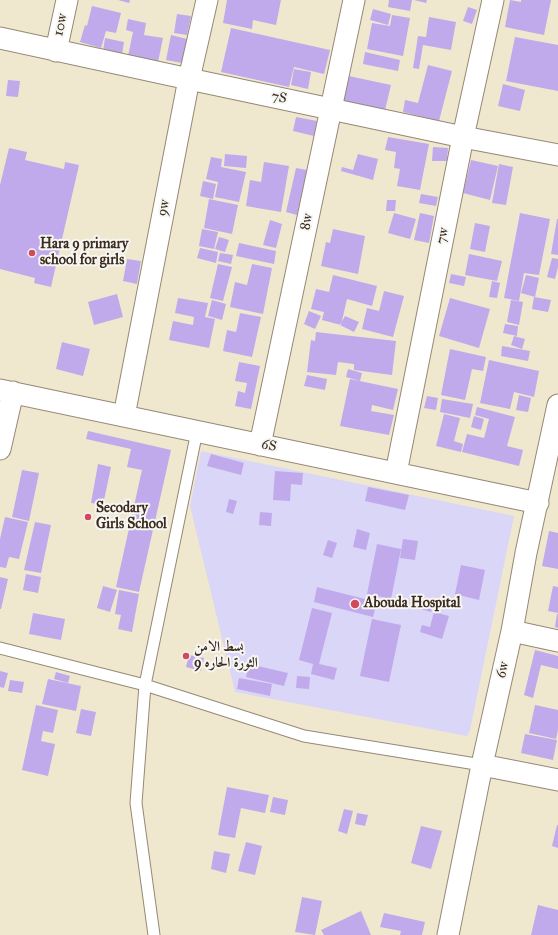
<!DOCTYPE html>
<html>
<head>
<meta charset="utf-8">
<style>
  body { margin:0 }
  canvas { display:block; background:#f0e7cf }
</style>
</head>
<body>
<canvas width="558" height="935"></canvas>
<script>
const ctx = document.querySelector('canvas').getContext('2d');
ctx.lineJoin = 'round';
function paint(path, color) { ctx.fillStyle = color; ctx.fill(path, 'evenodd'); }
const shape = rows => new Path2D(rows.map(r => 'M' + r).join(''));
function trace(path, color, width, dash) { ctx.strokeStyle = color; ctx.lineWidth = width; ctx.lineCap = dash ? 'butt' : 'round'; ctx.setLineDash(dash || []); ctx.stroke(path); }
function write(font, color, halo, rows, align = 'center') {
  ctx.font = font + ' "IM FELL Great Primer",Amiri,serif'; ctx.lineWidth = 4; ctx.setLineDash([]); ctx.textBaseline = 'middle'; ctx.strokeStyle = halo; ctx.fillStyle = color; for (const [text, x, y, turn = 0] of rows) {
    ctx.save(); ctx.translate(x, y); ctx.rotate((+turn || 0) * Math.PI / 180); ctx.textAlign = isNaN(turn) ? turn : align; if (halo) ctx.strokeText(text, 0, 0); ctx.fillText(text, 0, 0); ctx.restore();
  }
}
paint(shape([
  [201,451,514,516,470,730,467,736,235,692,190,506]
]), '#dad6f7');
paint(shape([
  [118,0,130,0,129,3],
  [227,0,281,0,276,25,253,20,252,29,223,23],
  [389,0,412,0,410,11,388,7],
  [414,0,427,0,426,3],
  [510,0,521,2,521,0,551,0,544,35,505,27],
  [92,6,121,13,116,33,106,31,101,48,80,42,85,25,87,26],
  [468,7,477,10,472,24,463,21],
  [373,9,391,14,388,25,370,20],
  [177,14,191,16,187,35,174,33],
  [392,15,410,18,403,56,367,49,372,23,390,26],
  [429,17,456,22,451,50,423,45,419,69,413,68,418,36,426,37],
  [128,19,146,23,144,35,163,38,158,62,128,56,133,32,126,30],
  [231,28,330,50,324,74,294,67,289,87,221,72],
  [171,35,187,39,182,63,166,60],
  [515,37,558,45,558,91,506,81],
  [105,38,124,42,122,55,103,51],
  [365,52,400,60,398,71,363,64],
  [428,65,452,71,439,121,403,112,405,100,418,103],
  [294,69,311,72,308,89,291,85],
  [344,75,391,85,385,110,339,100],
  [8,80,20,81,18,97,6,96],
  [503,84,525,90,520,111,498,106],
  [296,117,317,121,314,136,293,131],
  [388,137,429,144,420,190,397,186,400,169,394,168,396,152,385,150],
  [433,147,448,148,447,161,432,161],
  [9,148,27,152,25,160,64,169,65,162,79,165,51,287,34,283,35,278,0,269,0,185],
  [225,154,247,156,246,168,224,166],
  [358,154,378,159,373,180,341,171,342,167,353,170],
  [211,157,222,159,221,167,246,172,239,202,215,197,218,182,206,179],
  [471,160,498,166,490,200,463,193],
  [264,162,289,166,281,212,246,206,250,180,261,182],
  [499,164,513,167,506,205,492,203],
  [296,168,307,170,297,215,286,212],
  [203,181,216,184,213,199,200,196],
  [421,194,438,197,436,206,419,203],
  [209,199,238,205,232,234,204,228],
  [387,200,396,200,395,211,386,211],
  [394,213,416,219,410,239,388,233],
  [420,213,434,216,429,243,414,240],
  [520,213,550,219,539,275,524,273,519,301,504,298],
  [557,219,558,219,558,255,551,254],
  [270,220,282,224,276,248,263,245],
  [475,223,490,226,485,252,470,249],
  [202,229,218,232,214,249,199,246],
  [333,229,365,236,358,274,321,266,326,242,330,243],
  [219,237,229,240,225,252,215,249],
  [239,243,276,251,274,264,236,256],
  [200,248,218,252,216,263,197,258],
  [220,253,233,255,231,264,218,261],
  [469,254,502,261,497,281,465,275],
  [552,258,558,259,558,267,555,279,547,277],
  [127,259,141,261,137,284,123,281],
  [218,264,232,267,223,301,210,298],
  [252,264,272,268,263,314,230,307,235,282,247,285],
  [451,274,466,277,464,286,449,283],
  [333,275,377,286,372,306,347,299,341,325,322,320,324,312,311,309,316,289,329,292],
  [526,275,539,278,535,297,521,293],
  [492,281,500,283,497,298,489,297],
  [384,291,404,296,393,337,362,329,367,308,379,311],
  [117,294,123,317,94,325,88,302],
  [534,297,551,300,548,312,532,309],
  [178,298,208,303,205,317,215,319,209,348,169,340,173,321,193,325,194,317,175,313],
  [450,298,490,309,479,348,439,336],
  [212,300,226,304,222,320,208,316],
  [511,300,523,302,519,325,507,322],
  [309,311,321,316,315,329,304,324],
  [240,313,261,317,252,357,223,351,227,330,236,332],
  [345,316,359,322,354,332,340,325],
  [505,324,518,326,517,336,503,333],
  [316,332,396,341,392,375,354,370,354,364,338,362,336,375,307,372,311,340,315,341],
  [514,336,525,339,522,349,511,345],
  [62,342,90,349,83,376,56,369],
  [502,346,530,351,528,361,501,356],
  [450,349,486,357,483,371,472,369,465,400,441,395],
  [489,360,539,371,534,397,514,392,510,409,480,403],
  [239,362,260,366,251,409,235,406,238,391,245,393,247,383,235,381],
  [348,369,362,373,360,381,346,377],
  [307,375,327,379,325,390,304,386],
  [350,379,398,389,393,410,372,405,371,411,394,415,389,435,340,426],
  [519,395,531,398,528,412,516,410],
  [427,396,438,398,436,410,424,408],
  [442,399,473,404,470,418,440,412],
  [477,407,515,417,507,446,523,450,519,466,462,452,467,434,484,438,489,419,475,415],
  [444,414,460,418,454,441,463,444,461,452,436,446],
  [474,416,484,419,481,430,471,427],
  [88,431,171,450,139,592,116,587,142,470,127,467,131,449,86,439],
  [211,454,244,463,241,475,207,466],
  [98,464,111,467,103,505,91,503],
  [22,470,39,473,29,521,12,517],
  [275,471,303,473,302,485,291,484,290,501,273,500],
  [368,487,409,495,405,510,365,501],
  [229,499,237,501,233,514,226,512],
  [260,512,272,513,271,526,259,525],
  [5,517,28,522,19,559,9,557,6,568,0,567,0,539],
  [35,522,51,525,41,573,24,570],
  [357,529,370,533,366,550,353,547],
  [549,531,558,533,558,569,542,566],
  [403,539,418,541,415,560,400,558],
  [328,540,337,543,332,558,323,555],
  [377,544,401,549,391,599,367,594],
  [461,565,485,570,479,600,455,594],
  [26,574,41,577,38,593,23,590],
  [0,577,8,579,1,609,0,609],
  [103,586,117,590,110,612,97,608],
  [553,586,558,587,558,613,548,611],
  [317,587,377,602,373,617,314,602],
  [119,590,139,594,132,632,118,629,121,615,115,614],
  [419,599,433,604,431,612,417,608],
  [312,608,332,613,319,664,337,668,334,680,311,674,313,664,299,660],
  [434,612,449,616,442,639,420,632,422,625,430,627],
  [33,613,65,619,61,640,29,634],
  [557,614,558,614,558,628,555,627],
  [372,619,401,625,389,682,360,676],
  [535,650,558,656,558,669,541,665,533,698,524,695],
  [189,655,204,658,201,671,186,667],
  [249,664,288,673,284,686,246,677],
  [0,671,8,673,4,688,0,687],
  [56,672,70,676,68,683,54,679],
  [297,676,310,677,309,689,296,688],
  [239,678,272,684,270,696,237,689],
  [48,679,81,686,76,711,42,704],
  [10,680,24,682,22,693,8,691],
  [36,705,58,710,53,733,43,731,41,741,55,744,48,776,22,770],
  [535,705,558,710,558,730,556,739,529,733],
  [81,709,96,712,91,736,76,733],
  [525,734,557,740,553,760,521,753],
  [227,787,269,795,265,813,241,808,235,838,218,835],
  [273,797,288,800,285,815,270,812],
  [344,809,353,811,347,834,338,831],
  [357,813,368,815,365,826,355,824],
  [557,825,558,825,558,848,552,846],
  [421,826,442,831,431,869,411,863],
  [246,842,262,846,255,875,238,871],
  [214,851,230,854,226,873,211,869],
  [302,897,322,901,315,935,295,932],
  [538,905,558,910,558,935,531,935],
  [361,911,371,935,324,935,321,930],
  [384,913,425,922,422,935,400,935,401,931,380,927]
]), '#c0aaeb');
const service = shape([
  [0,648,145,685,304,736,482,765],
  [154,935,136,803,145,685,197,431]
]);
const minor = shape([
  [0,38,189,79,463,137,558,155],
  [56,51,67,0],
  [0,390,538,503],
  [124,416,189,79,207,0],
  [260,445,354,0],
  [0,449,13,392],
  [396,473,463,137,493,0],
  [512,631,558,641],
  [482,765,558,780],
  [448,935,482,765,512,631,526,553,558,405]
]);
trace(service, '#968876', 13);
trace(minor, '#968876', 23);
trace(service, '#fff', 11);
trace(minor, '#fff', 21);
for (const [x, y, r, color] of [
  [32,253,4,"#d1495b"],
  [88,517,4,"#d1495b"],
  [355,604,5,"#d1495b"],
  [186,656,4,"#d1495b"]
]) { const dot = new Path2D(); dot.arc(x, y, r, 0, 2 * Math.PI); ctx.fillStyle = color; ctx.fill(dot); trace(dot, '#f6f6f2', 1.5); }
write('14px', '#3b2a1e', '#f6f6f2', [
  ["10w",61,25,-78],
  ["7S",279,98,12],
  ["9w",164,208,-79],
  ["8w",307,222,-78],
  ["7w",443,236,-79],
  ["6S",269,446,12],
  ["6w",503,670,-77]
]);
write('bold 14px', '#3b2a1e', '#f6f6f2', [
  ["Hara 9 primary",40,245],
  ["school for girls",40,261],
  ["Secodary",96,509],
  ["Girls School",96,525],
  ["Abouda Hospital",364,604],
  ["بسط الامن",194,648],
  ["الثورة الحاره 9",194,664]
], 'left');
</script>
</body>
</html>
